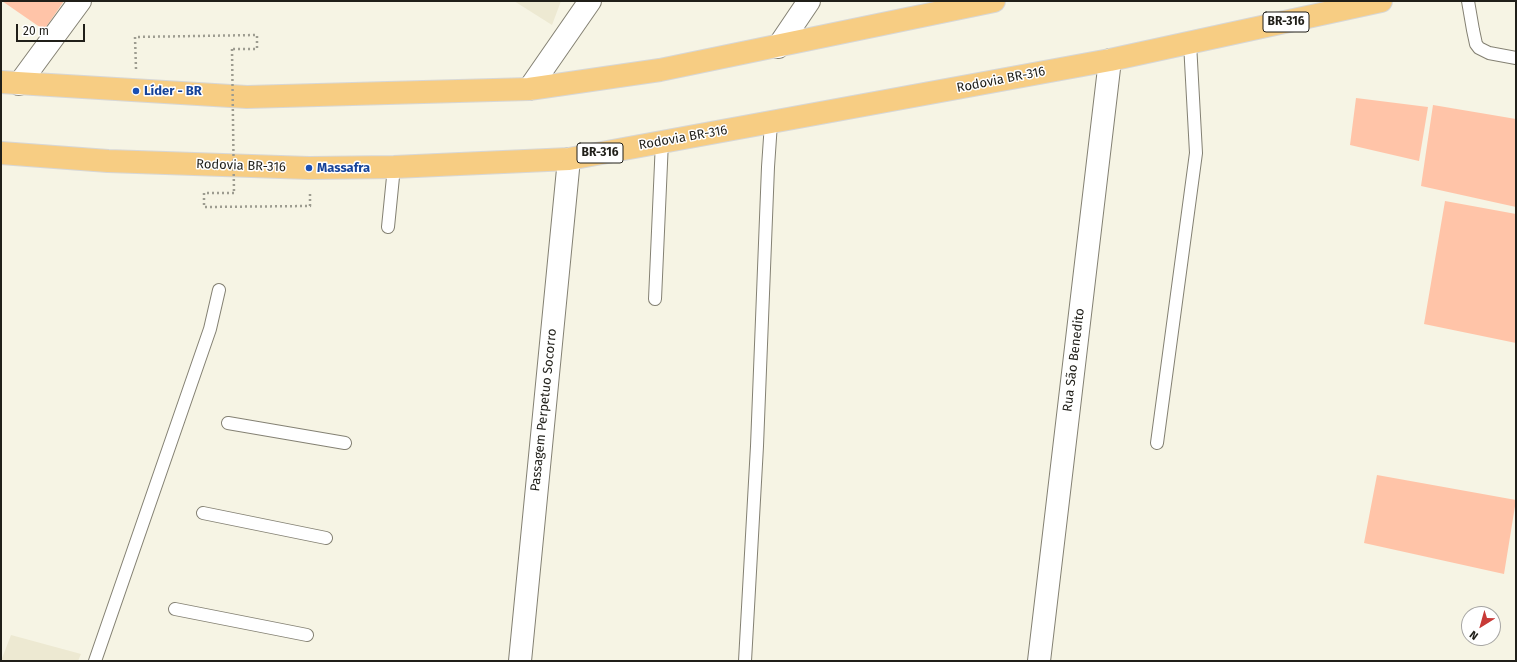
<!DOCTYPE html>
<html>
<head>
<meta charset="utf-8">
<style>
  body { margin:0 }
  #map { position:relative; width:1517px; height:662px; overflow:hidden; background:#f6f4e4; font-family:"Fira Sans",sans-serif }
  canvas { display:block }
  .frame { position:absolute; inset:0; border:2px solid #201f19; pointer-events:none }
  .north { position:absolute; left:1461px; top:606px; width:40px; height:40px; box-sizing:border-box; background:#fff; border:1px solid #a6a5a3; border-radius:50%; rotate:217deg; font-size:11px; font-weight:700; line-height:16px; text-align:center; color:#201f19 }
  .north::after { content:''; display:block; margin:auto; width:14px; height:18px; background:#c83a37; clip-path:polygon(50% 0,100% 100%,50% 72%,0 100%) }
  .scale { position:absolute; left:16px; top:24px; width:69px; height:18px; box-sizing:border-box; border:2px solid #201f19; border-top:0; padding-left:5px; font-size:12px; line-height:14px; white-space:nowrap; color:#201f19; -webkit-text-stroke:3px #fff; paint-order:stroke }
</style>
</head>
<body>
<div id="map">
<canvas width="1517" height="662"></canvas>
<div class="frame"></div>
<div class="north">N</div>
<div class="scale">20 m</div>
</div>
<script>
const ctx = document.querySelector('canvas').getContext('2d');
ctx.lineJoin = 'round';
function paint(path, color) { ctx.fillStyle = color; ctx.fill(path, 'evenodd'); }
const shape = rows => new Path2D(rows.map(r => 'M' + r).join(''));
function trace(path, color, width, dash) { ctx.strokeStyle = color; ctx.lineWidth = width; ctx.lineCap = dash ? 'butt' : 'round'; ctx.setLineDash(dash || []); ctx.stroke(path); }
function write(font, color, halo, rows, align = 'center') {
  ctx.font = font + ' "Fira Sans",sans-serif'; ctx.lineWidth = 3; ctx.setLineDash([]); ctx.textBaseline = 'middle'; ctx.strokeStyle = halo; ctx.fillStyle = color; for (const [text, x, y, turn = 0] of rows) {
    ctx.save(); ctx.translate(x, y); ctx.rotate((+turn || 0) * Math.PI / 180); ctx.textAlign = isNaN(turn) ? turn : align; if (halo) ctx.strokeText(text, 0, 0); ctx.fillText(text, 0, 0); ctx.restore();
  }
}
paint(shape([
  [514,1,561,1,552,25],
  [11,635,81,654,78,661,1,661]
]), '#ede9d2');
paint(shape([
  [2,1,64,1,44,30],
  [1356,98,1428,107,1419,161,1350,145],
  [1433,105,1516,119,1516,207,1421,186],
  [1445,201,1516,214,1516,343,1424,324],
  [1377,475,1516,500,1504,574,1364,543]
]), '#ffc4a8');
const lane = shape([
  [1468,1,1473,30,1476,44,1479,48,1489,53,1516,58],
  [388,227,394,167],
  [655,299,662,141],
  [228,423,345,443],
  [1157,443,1196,153,1190,43],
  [203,513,326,538],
  [175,609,307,635],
  [95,661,210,329,219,290],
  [745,661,757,446,768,167,771,123]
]);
const street = shape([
  [778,47,809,1],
  [19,84,80,1],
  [529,89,590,1],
  [520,661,569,159]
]);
const secondary = shape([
  [1039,661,1110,60]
]);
const highway = shape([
  [1,82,247,97,529,89,660,70,994,1],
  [1,153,108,161,309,168,394,167,569,159,1110,60,1381,1]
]);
trace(lane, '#848173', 14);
trace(street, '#848173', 24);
trace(secondary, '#848173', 24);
trace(highway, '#d7d7d6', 24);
trace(shape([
  [136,69,135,37,257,35,257,49,232,49],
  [234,193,204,193,204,207,310,206,310,191]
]), '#9d9c90', 2.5, [2, 3]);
trace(lane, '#fff', 12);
trace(street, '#fff', 22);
trace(secondary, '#fff', 22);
trace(highway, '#f7cd83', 22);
trace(shape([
  [232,49,234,193]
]), '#9d9c90', 2.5, [2, 3]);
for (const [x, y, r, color] of [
  [136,91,4,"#1a4fb4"],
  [309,168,4,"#1a4fb4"]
]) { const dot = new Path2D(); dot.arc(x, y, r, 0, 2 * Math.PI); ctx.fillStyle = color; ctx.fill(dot); trace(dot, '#fff', 1.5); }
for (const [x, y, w] of [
  [1286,22,46],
  [600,153,46]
]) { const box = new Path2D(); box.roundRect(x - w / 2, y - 10, w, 20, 3); ctx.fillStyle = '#fff'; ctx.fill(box); trace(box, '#201f19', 1); }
write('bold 12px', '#201f19', null, [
  ["BR-316",1286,22],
  ["BR-316",600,153]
]);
write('13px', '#201f19', '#fff', [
  ["Rodovia BR-316",1001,80,-11],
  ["Rodovia BR-316",683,138,-10],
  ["Rodovia BR-316",241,166,2],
  ["Rua São Benedito",1074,360,-83],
  ["Passagem Perpetuo Socorro",544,410,-84]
]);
write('bold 13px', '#164399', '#fff', [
  ["Líder - BR",144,91],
  ["Massafra",317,168]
], 'left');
</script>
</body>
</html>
